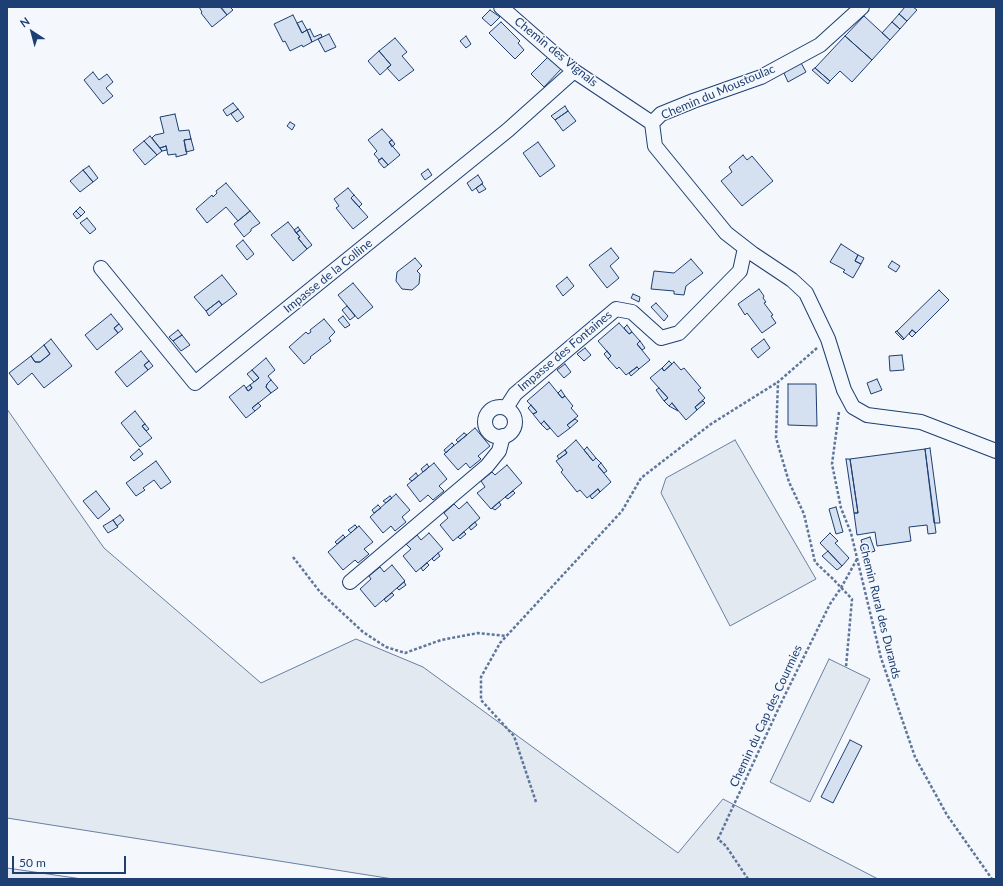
<!DOCTYPE html>
<html>
<head>
<meta charset="utf-8">
<style>
  body { margin:0 }
  #map { position:relative; width:1003px; height:886px; overflow:hidden; background:#f4f7fb; font-family:Lato,sans-serif }
  canvas { display:block }
  .frame { position:absolute; inset:0; border:8px solid #1d3f73; pointer-events:none }
  .north { position:absolute; left:12px; top:12px; width:40px; height:40px; -webkit-text-stroke:3px #f4f7fb; paint-order:stroke; rotate:324deg; font-size:11px; font-weight:700; line-height:16px; text-align:center; color:#1d3f73 }
  .north::after { content:''; display:block; margin:auto; width:14px; height:18px; background:#1d3f73; clip-path:polygon(50% 0,100% 100%,50% 72%,0 100%) }
  .scale { position:absolute; left:12px; top:856px; width:114px; height:18px; box-sizing:border-box; border:2px solid #1d3f73; border-top:0; padding-left:5px; font-size:12px; line-height:14px; white-space:nowrap; color:#1d3f73; -webkit-text-stroke:3px #f4f7fb; paint-order:stroke }
</style>
</head>
<body>
<div id="map">
<canvas width="1003" height="886"></canvas>
<div class="frame"></div>
<div class="north">N</div>
<div class="scale">50 m</div>
</div>
<script>
const ctx = document.querySelector('canvas').getContext('2d');
ctx.lineJoin = 'round';
function paint(path, color) { ctx.fillStyle = color; ctx.fill(path, 'evenodd'); }
const shape = rows => new Path2D(rows.map(r => 'M' + r).join(''));
function trace(path, color, width, dash) { ctx.strokeStyle = color; ctx.lineWidth = width; ctx.lineCap = dash ? 'butt' : 'round'; ctx.setLineDash(dash || []); ctx.stroke(path); }
function write(font, color, halo, rows, align = 'center') {
  ctx.font = font + ' Lato,sans-serif'; ctx.lineWidth = 3; ctx.setLineDash([]); ctx.textBaseline = 'middle'; ctx.strokeStyle = halo; ctx.fillStyle = color; for (const [text, x, y, turn = 0] of rows) {
    ctx.save(); ctx.translate(x, y); ctx.rotate((+turn || 0) * Math.PI / 180); ctx.textAlign = isNaN(turn) ? turn : align; if (halo) ctx.strokeText(text, 0, 0); ctx.fillText(text, 0, 0); ctx.restore();
  }
}
const green = shape([
  [7,409,104,548,261,683,356,639,423,667,678,853,723,799,878,879,393,879,7,818,7,409],
  [735,440,816,579,730,626,661,493,666,478,735,440],
  [829,659,870,679,810,802,770,782,829,659],
  [7,868,82,879,7,879,7,868]
]);
paint(green, '#e3e9f0');
trace(green, '#687fa3', 1);
const building = shape([
  [199,7,220,7,227,15,212,27,201,13,202,12,199,7],
  [221,7,230,7,233,10,227,15,221,7],
  [905,7,913,7,917,10,907,21,899,14,905,7],
  [490,10,500,17,491,26,482,18,490,10],
  [899,14,907,21,900,29,892,22,899,14],
  [293,15,302,33,307,30,312,42,303,47,302,45,290,51,285,41,283,42,274,24,293,15],
  [864,16,890,40,872,60,845,36,864,16],
  [302,21,307,30,302,33,297,23,302,21],
  [501,22,520,41,518,43,524,50,515,59,489,33,501,22],
  [892,22,900,29,890,40,882,33,892,22],
  [310,29,314,37,321,34,322,37,312,42,307,30,310,29],
  [329,34,336,47,325,52,318,39,329,34],
  [466,36,471,44,466,48,460,41,466,36],
  [845,36,872,60,852,82,840,71,830,81,815,68,845,36],
  [395,38,407,52,402,56,414,70,399,81,387,68,391,65,379,51,395,38],
  [379,51,391,65,380,75,368,61,379,51],
  [549,56,562,68,544,87,531,74,549,56],
  [800,61,806,72,788,82,783,71,800,61],
  [815,68,830,81,828,84,812,70,815,68],
  [93,72,99,80,107,74,113,82,106,88,113,96,103,104,84,80,93,72],
  [233,103,238,109,227,116,223,110,233,103],
  [565,106,568,111,555,120,551,116,565,106],
  [238,109,244,117,237,122,231,114,238,109],
  [568,111,576,121,563,131,555,120,568,111],
  [175,114,179,131,189,130,191,139,184,140,187,154,176,157,176,154,168,155,166,146,160,148,152,138,155,135,164,133,160,117,175,114],
  [290,122,295,125,292,130,287,126,290,122],
  [382,129,392,140,389,142,400,155,388,165,382,158,379,160,374,154,377,151,368,140,382,129],
  [150,136,162,151,157,155,144,141,150,136],
  [191,139,194,150,186,152,184,140,191,139],
  [392,140,395,144,392,147,389,142,392,140],
  [144,141,157,155,145,165,133,150,144,141],
  [538,142,555,166,540,177,523,153,538,142],
  [166,146,167,150,162,151,160,148,166,146],
  [743,155,747,160,752,156,773,181,742,206,721,181,732,172,729,167,743,155],
  [382,158,388,165,384,168,378,161,382,158],
  [89,166,98,178,93,182,83,170,89,166],
  [428,169,432,175,425,180,421,174,428,169],
  [83,170,93,182,80,192,70,181,83,170],
  [478,175,483,183,472,191,467,183,478,175],
  [226,183,250,211,238,221,226,207,207,223,196,209,212,195,213,197,217,193,216,191,226,183],
  [482,184,486,189,479,193,476,188,482,184],
  [348,188,354,195,351,198,368,217,353,229,336,208,339,206,334,199,348,188],
  [354,195,362,204,359,207,351,198,354,195],
  [80,207,85,212,81,216,76,211,80,207],
  [76,211,81,216,77,219,73,214,76,211],
  [250,211,260,223,251,229,251,231,244,237,234,224,250,211],
  [87,218,96,229,90,234,80,223,87,218],
  [288,222,300,237,298,238,307,249,293,261,271,235,288,222],
  [298,227,300,230,296,233,294,230,298,227],
  [300,230,312,245,307,249,298,238,300,237,296,233,300,230],
  [243,240,254,254,247,260,236,246,243,240],
  [841,244,858,255,855,261,861,264,853,278,843,272,845,270,830,262,841,244],
  [611,248,619,258,610,266,619,278,607,288,589,265,611,248],
  [858,255,864,258,861,264,855,261,858,255],
  [415,258,422,266,417,271,420,274,419,284,412,290,402,289,396,281,397,272,415,258],
  [691,259,703,273,686,286,684,295,674,294,674,291,651,289,654,271,674,273,691,259],
  [892,261,900,266,896,272,888,267,892,261],
  [222,275,237,294,222,305,219,301,206,311,194,297,222,275],
  [567,277,574,286,563,296,556,286,567,277],
  [353,283,373,307,358,319,338,295,353,283],
  [759,289,764,296,763,298,766,302,764,303,773,315,771,316,776,323,762,333,747,313,745,315,738,304,759,289],
  [939,290,949,300,916,333,912,330,904,339,897,331,939,290],
  [633,294,640,297,639,302,631,298,633,294],
  [219,301,222,305,209,316,206,311,219,301],
  [656,303,668,316,664,321,651,307,656,303],
  [347,306,355,316,350,320,342,310,347,306],
  [111,314,119,324,114,328,118,333,97,350,85,335,111,314],
  [343,316,350,325,345,328,338,320,343,316],
  [324,319,335,332,329,338,331,341,310,357,311,358,304,364,289,347,306,332,308,334,311,332,310,330,324,319],
  [619,323,629,334,632,332,640,341,637,344,650,360,639,369,637,367,626,375,619,367,617,369,608,359,611,356,598,341,619,323],
  [119,324,123,329,118,333,114,328,119,324],
  [627,325,632,332,629,334,624,328,627,325],
  [178,330,182,335,173,341,169,337,178,330],
  [912,330,916,333,912,337,909,334,912,330],
  [897,331,904,339,903,340,895,332,897,331],
  [182,335,190,345,181,351,173,341,182,335],
  [51,339,72,366,44,388,32,373,18,385,9,373,31,356,35,362,40,362,50,354,44,345,51,339],
  [764,339,770,348,758,358,751,349,764,339],
  [640,341,645,348,642,350,637,344,640,341],
  [44,345,50,354,40,362,35,362,31,356,44,345],
  [585,348,591,355,584,361,577,354,585,348],
  [141,351,149,361,144,365,148,370,127,387,115,372,141,351],
  [607,351,611,356,608,359,604,354,607,351],
  [902,355,904,370,890,371,889,356,902,355],
  [266,358,275,370,268,376,271,380,267,384,266,387,271,393,252,408,255,411,246,418,229,397,244,385,248,391,252,388,250,385,259,378,252,370,266,358],
  [149,361,153,366,148,370,144,365,149,361],
  [669,361,672,364,664,371,662,368,669,361],
  [674,362,681,370,684,368,701,388,698,390,705,398,695,407,697,410,686,420,672,403,669,406,664,401,668,398,650,378,662,368,664,371,674,362],
  [565,364,571,372,564,378,557,370,565,364],
  [637,367,639,369,631,376,629,373,637,367],
  [252,370,259,378,254,382,247,374,252,370],
  [877,379,882,390,871,394,867,383,877,379],
  [271,380,278,388,271,393,266,387,267,384,271,380],
  [549,382,562,398,565,396,573,406,571,408,578,416,567,425,570,428,558,437,544,421,541,424,533,414,537,412,527,401,549,382],
  [788,384,816,384,817,426,788,425,788,384],
  [250,385,252,388,248,391,246,388,250,385],
  [659,388,668,398,664,401,656,390,659,388],
  [561,390,565,396,562,398,558,393,561,390],
  [703,401,705,403,697,410,695,407,703,401],
  [258,403,261,406,255,411,252,408,258,403],
  [672,403,678,411,669,406,672,403],
  [531,405,537,412,533,414,528,408,531,405],
  [135,411,145,424,142,426,152,438,140,447,121,423,135,411],
  [575,419,578,421,570,428,567,425,575,419],
  [544,421,550,428,547,430,541,424,544,421],
  [145,424,149,429,146,431,142,426,145,424],
  [475,428,490,446,478,456,481,459,470,468,466,463,458,470,444,454,475,428],
  [464,433,467,435,458,442,456,440,464,433],
  [576,440,593,461,596,458,601,463,598,466,611,482,600,492,598,489,587,498,580,490,577,492,561,472,563,470,556,461,567,453,565,450,576,440],
  [452,443,454,445,446,453,444,450,452,443],
  [587,447,596,458,593,461,584,450,587,447],
  [930,448,940,523,934,523,925,449,930,448],
  [139,449,143,454,134,461,130,457,139,449],
  [925,449,936,533,928,534,927,525,909,527,911,541,877,546,875,532,857,535,854,513,858,513,850,459,925,449],
  [565,450,567,453,559,459,557,456,565,450],
  [846,459,850,459,858,513,854,513,846,459],
  [156,461,171,482,161,489,154,480,143,488,145,490,136,496,126,483,156,461],
  [434,463,447,479,439,486,444,491,433,500,428,495,420,502,407,485,434,463],
  [601,463,607,471,604,473,598,466,601,463],
  [427,464,429,467,423,472,421,469,427,464],
  [507,465,522,483,491,509,477,493,485,487,481,481,492,472,495,475,507,465],
  [416,473,418,476,412,481,409,479,416,473],
  [598,489,600,492,592,499,590,496,598,489],
  [96,491,110,509,98,519,83,501,96,491],
  [513,491,515,493,508,499,505,497,513,491],
  [396,494,410,510,402,517,406,522,395,531,391,526,383,533,370,517,396,494],
  [390,496,392,498,386,503,383,501,390,496],
  [467,502,480,518,453,541,440,525,448,518,444,513,454,504,459,509,467,502],
  [499,502,501,505,495,510,492,508,499,502],
  [378,505,381,508,374,513,372,510,378,505],
  [836,507,843,532,836,534,829,509,836,507],
  [120,515,124,520,117,526,113,520,120,515],
  [113,520,118,527,108,533,103,526,113,520],
  [475,522,477,525,471,530,469,527,475,522],
  [355,525,357,527,351,533,348,530,355,525],
  [359,526,373,542,364,549,369,554,358,563,355,560,343,570,328,552,359,526],
  [464,532,466,534,460,539,458,537,464,532],
  [429,533,443,549,416,572,403,556,411,549,406,544,417,535,421,540,429,533],
  [830,533,838,541,835,543,849,558,842,566,820,543,830,533],
  [343,535,345,537,337,544,335,542,343,535],
  [870,537,875,551,865,554,861,540,870,537],
  [828,551,842,566,837,570,822,556,828,551],
  [438,553,440,556,434,561,432,559,438,553],
  [427,563,429,565,423,571,421,568,427,563],
  [392,565,405,581,375,607,360,589,371,579,369,576,380,567,384,572,392,565],
  [404,582,406,585,399,590,397,588,404,582],
  [392,593,394,595,386,602,384,599,392,593],
  [850,740,862,746,833,803,821,797,850,740]
]);
paint(building, '#d5e0f0');
trace(building, '#1d3f73', 1);
const street = shape([
  [501,7,574,71,652,123],
  [652,123,655,146,726,233,753,254,792,280,806,293,828,339,844,390,853,407,867,415,921,422,996,451],
  [652,123,661,114,693,101,761,77,820,45,862,7],
  [101,268,195,383,508,130,574,71],
  '485 422a15 15 0 1 1 30 0a15 15 0 1 1-30 0Z',
  [506,408,515,394,616,309,632,312,661,338,679,333,740,271,745,248],
  [350,582,487,466,499,451,503,436]
]);
trace(street, '#1d3f73', 16);
trace(shape([
  [817,348,778,382,776,438,789,482,804,514,815,562,833,579,852,599,846,667],
  [839,412,832,464,841,508,851,533,881,658,915,757,947,815,992,879],
  [293,557,320,592,363,632,386,647,405,653,441,640,478,633,506,636],
  [536,802,514,736,481,700,481,677,500,643,622,511,641,478,711,424,778,382],
  [748,879,726,846,718,839,782,701,830,604,841,588,857,559]
]), '#5e769c', 2.5, [3, 2]);
trace(street, '#f4f7fb', 14);
write('12px', '#1d3f73', '#f4f7fb', [
  ["Chemin des Vignals",556,52,39],
  ["Chemin du Moustoulac",718,92,-23],
  ["Impasse de la Colline",328,276,-39],
  ["Impasse des Fontaines",565,351,-40],
  ["Chemin Rural des Durands",880,611,76],
  ["Chemin du Cap des Courmies",766,716,-65]
]);
</script>
</body>
</html>
